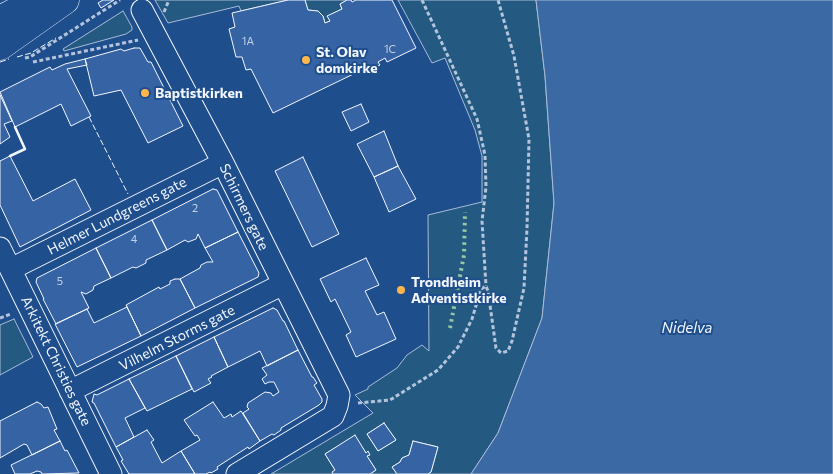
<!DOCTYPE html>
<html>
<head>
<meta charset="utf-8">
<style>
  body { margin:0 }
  canvas { display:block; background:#1f4e8c }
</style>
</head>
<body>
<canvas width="833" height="474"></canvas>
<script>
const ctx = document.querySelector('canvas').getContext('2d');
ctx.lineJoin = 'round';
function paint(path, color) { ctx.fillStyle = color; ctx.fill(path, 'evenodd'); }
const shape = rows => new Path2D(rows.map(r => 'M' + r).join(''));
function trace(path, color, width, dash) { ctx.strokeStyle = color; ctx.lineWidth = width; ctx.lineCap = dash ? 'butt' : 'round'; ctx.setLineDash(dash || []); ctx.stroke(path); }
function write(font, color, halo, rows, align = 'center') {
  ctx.font = font + ' Commissioner,sans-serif'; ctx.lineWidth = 4; ctx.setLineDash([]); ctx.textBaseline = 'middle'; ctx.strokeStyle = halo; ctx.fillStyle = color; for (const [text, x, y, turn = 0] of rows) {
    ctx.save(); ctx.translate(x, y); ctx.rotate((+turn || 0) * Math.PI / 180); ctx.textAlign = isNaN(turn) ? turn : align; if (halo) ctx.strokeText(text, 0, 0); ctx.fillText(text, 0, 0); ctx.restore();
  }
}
const green = shape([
  [155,0,288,0,241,11,239,6,168,23,155,0],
  [305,0,347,0,340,4,342,9,328,16,330,21,325,23,323,16,318,11,308,10,305,0],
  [398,0,536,0,545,76,554,203,542,318,498,433,471,474,428,474,431,472,438,447,413,441,409,455,402,458,400,462,392,467,397,474,370,474,376,470,367,456,369,455,368,452,366,453,355,436,325,454,335,470,333,474,271,474,373,413,355,395,368,389,368,387,397,368,407,355,422,345,429,351,428,215,482,202,482,156,475,130,445,58,432,63,398,0],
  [384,423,396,440,378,451,367,434,384,423],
  [123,11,132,27,132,30,126,34,64,51,63,49,123,11],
  [14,319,33,357,0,375,0,325,14,319]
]);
paint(green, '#245a82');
trace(green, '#a8bbd7', 1);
const water = shape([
  [536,0,833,0,833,474,471,474,498,433,542,318,554,203,545,76,536,0]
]);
paint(water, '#3b69a3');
trace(water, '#a8bbd7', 1);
const building = shape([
  [103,0,114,0,101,8,98,3,103,0],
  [288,0,305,0,308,10,318,11,323,16,325,23,330,21,327,16,342,9,340,4,347,0,351,0,352,2,356,0,392,0,416,48,387,62,385,58,378,62,380,65,371,69,370,66,273,113,251,69,246,70,242,57,236,57,229,29,235,27,232,13,288,0],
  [134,48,140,48,148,62,151,62,183,126,148,143,121,90,94,96,85,59,121,49,124,51,134,48],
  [85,59,87,65,67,69,91,116,71,126,61,104,15,127,0,92,50,67,52,70,65,64,85,59],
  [0,95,12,121,4,124,10,137,0,144,0,95],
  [361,104,369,122,351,131,342,112,361,104],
  [384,131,398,166,374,177,357,144,384,131],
  [10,156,33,201,75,179,91,210,20,247,0,205,0,161,10,156],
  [303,157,339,234,312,247,275,171,303,157],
  [398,166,416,199,389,212,374,177,398,166],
  [213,189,217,190,238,232,205,248,198,234,196,239,188,242,185,240,167,250,152,220,213,189],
  [152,220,167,250,146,260,146,263,136,268,133,267,111,278,96,248,152,220],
  [238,232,259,273,258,277,195,308,180,279,200,268,201,265,207,262,213,262,205,248,238,232],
  [96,248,111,278,94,286,93,290,86,294,81,292,89,308,56,324,43,299,44,299,36,282,37,278,96,248],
  [366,258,379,285,365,291,377,315,384,312,396,339,356,357,346,335,351,332,335,299,331,302,320,279,366,258],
  [175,279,180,279,195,308,141,336,126,305,159,287,160,289,170,284,170,281,175,279],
  [127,307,141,336,77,367,55,324,87,309,94,323,127,307],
  [273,308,277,310,283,321,284,321,298,350,267,366,260,351,228,367,214,337,273,308],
  [214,337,228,367,211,376,212,377,208,379,211,383,194,392,176,356,214,337],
  [298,350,312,377,313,377,317,383,314,385,322,399,322,402,319,405,281,428,281,430,274,435,272,434,260,441,243,413,249,409,247,407,248,403,265,392,271,393,273,396,279,392,274,382,269,382,265,384,262,379,267,375,262,368,298,350],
  [176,356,192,389,147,411,129,379,176,356],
  [129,379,145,408,125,418,134,437,116,447,94,403,92,402,94,394,97,395,129,379],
  [37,402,41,404,44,408,48,407,57,429,54,430,60,441,32,455,27,445,24,444,0,458,0,421,37,402],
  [213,402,224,418,231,414,232,417,241,411,260,441,249,449,248,447,217,467,218,469,211,473,210,472,206,474,195,474,181,451,200,440,197,435,195,436,184,420,213,402],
  [384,423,396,440,378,451,367,434,384,423],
  [147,430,154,440,151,442,162,463,181,451,195,474,129,474,121,461,123,460,116,447,147,430],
  [355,435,366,453,368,451,370,455,367,456,376,470,370,474,333,474,332,472,335,470,325,454,355,435],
  [60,441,65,451,67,450,79,473,42,474,41,472,37,471,30,474,15,474,11,465,60,441],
  [413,441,438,447,431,472,428,474,397,474,392,467,400,462,402,458,409,455,413,441]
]);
paint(building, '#3563a3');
trace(building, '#f2f6ff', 1);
const minor = shape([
  [142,10,223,163,339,395,337,406,333,416,237,474],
  [0,248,111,474],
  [11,269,223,163],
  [70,391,283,284]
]);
const major = shape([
  [0,20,38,0],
  [0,46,65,0]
]);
trace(minor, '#f2f6ff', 23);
trace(major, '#f2f6ff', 29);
trace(shape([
  [422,0,477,119,485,155,486,187,482,221,486,286],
  [164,12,169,0],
  [25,58,30,57,120,0],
  [33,62,138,40],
  [0,318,11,314],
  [358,403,390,400,438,370,458,347,472,319,481,289,486,286,488,291,496,348,501,353,508,351,512,341,524,288,527,228,529,139,514,56,498,0]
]), '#b3c4dc', 3, [4, 2.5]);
trace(minor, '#1f4e8c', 21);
trace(major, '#1f4e8c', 28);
trace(shape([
  [450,328,464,255,465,212]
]), '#97c8a6', 4, [2.5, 4]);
trace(shape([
  [17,57,31,53,56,38],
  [0,62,9,59],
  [89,117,128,194]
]), '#f2f6ff', 1, [6, 2.5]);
trace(shape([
  [10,156,25,149,15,127]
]), '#f2f6ff', 2.5);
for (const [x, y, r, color] of [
  [306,60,5,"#ffb74d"],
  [145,93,5,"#ffb74d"],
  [401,290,5,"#ffb74d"]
]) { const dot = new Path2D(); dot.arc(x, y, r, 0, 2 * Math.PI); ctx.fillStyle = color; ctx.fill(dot); trace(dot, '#1f4e8c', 2); }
write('11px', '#c3d1e8', null, [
  ["1A",248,41],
  ["1C",390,49],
  ["2",195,208],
  ["4",134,239],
  ["5",60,281]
]);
write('bold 14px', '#f2f6ff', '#1f4e8c', [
  ["St. Olav",316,52],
  ["domkirke",316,68],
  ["Baptistkirken",155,93],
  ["Trondheim",411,282],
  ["Adventistkirke",411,298]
], 'left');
write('14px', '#f2f6ff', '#1f4e8c', [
  ["Schirmers gate",244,207,64],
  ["Helmer Lundgreens gate",117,216,-27],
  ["Vilhelm Storms gate",177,338,-27],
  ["Arkitekt Christies gate",56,361,64]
]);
write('italic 15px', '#f2f6ff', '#1f4e8c', [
  ["Nidelva",687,328]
]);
</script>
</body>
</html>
